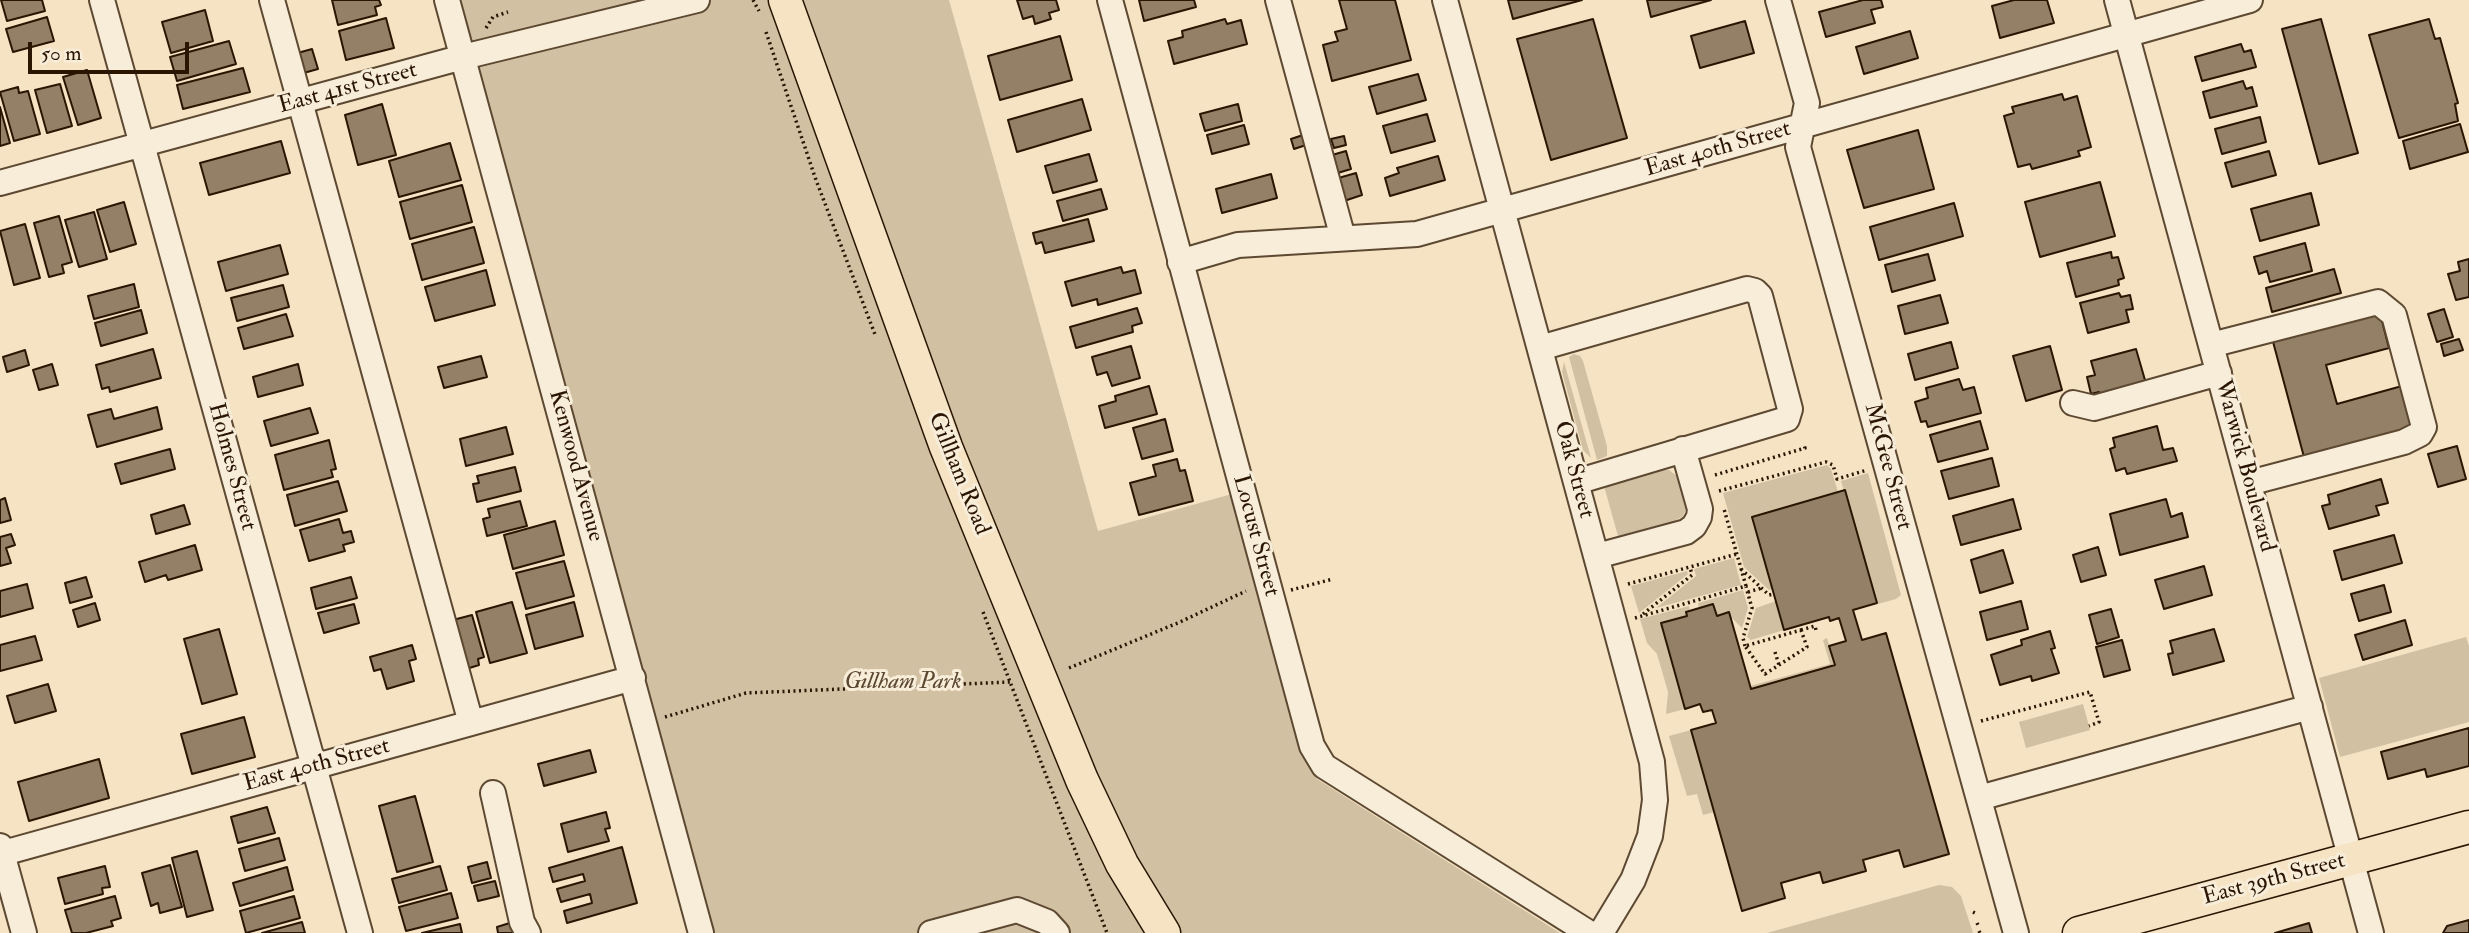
<!DOCTYPE html>
<html>
<head>
<meta charset="utf-8">
<style>
  body { margin:0 }
  #map { position:relative; width:2469px; height:933px; overflow:hidden; background:#f5e3c4; font-family:"IM FELL Double Pica",serif }
  canvas { display:block }
  .scale { position:absolute; left:28px; top:42px; width:161px; height:32px; box-sizing:border-box; border:4px solid #2a1500; border-top:0; padding-left:9px; font-size:21px; line-height:24px; white-space:nowrap; color:#2a1500; -webkit-text-stroke:5px #f8edd9; paint-order:stroke }
</style>
</head>
<body>
<div id="map">
<canvas width="2469" height="933"></canvas>
<div class="scale">50 m</div>
</div>
<script>
const ctx = document.querySelector('canvas').getContext('2d');
ctx.lineJoin = 'round';
function paint(path, color) { ctx.fillStyle = color; ctx.fill(path, 'evenodd'); }
const shape = rows => new Path2D(rows.map(r => 'M' + r).join(''));
function trace(path, color, width, dash) { ctx.strokeStyle = color; ctx.lineWidth = width; ctx.lineCap = dash ? 'butt' : 'round'; ctx.setLineDash(dash || []); ctx.stroke(path); }
function write(font, color, halo, rows, align = 'center') {
  ctx.font = font + ' "IM FELL Double Pica",serif'; ctx.lineWidth = 6; ctx.setLineDash([]); ctx.textBaseline = 'middle'; ctx.strokeStyle = halo; ctx.fillStyle = color; for (const [text, x, y, turn = 0] of rows) {
    ctx.save(); ctx.translate(x, y); ctx.rotate((+turn || 0) * Math.PI / 180); ctx.textAlign = isNaN(turn) ? turn : align; if (halo) ctx.strokeText(text, 0, 0); ctx.fillText(text, 0, 0); ctx.restore();
  }
}
paint(shape([
  [458,0,949,0,1098,531,1232,494,1303,756,1317,779,1560,933,714,933],
  [1574,354,1580,356,1583,361,1607,446,1607,456,1600,459,1597,460,1569,357],
  [1564,362,1591,458,1583,450,1562,372],
  [1827,465,1831,469,1838,492,1752,517,1773,589,1769,590,1744,567,1723,493],
  [1659,470,1669,470,1681,479,1687,507,1683,516,1673,522,1618,536,1604,486],
  [1868,473,1901,595,1896,599,1878,604,1841,481],
  [1734,558,1741,585,1656,608,1696,576,1694,569],
  [1687,571,1688,574,1639,613,1631,586],
  [1743,590,1748,608,1742,628,1730,616,1729,613,1717,616,1713,604,1699,608,1698,603],
  [1776,601,1784,630,1751,640,1747,637,1756,608],
  [1689,606,1690,611,1686,612,1687,616,1661,624,1685,709,1666,714,1668,692,1657,654,1647,643,1640,619],
  [2466,637,2469,646,2469,722,2340,757,2319,678],
  [1827,638,1835,665,1751,689,1750,686,1830,664,1823,640],
  [2083,704,2090,730,2026,748,2019,722],
  [1691,730,1714,812,1703,815,1697,794,1687,796,1669,736],
  [1939,885,1952,887,1961,896,1973,933,1767,933]
]), '#d2c0a3');
const building = shape([
  [1,0,42,0,45,11,7,21,1,0],
  [332,0,379,0,381,5,375,7,377,15,338,25,332,0],
  [1017,0,1056,0,1059,10,1049,13,1051,19,1035,24,1033,16,1023,19,1017,0],
  [1139,0,1194,0,1196,7,1144,21,1139,0],
  [1339,0,1395,0,1411,60,1332,81,1323,45,1338,41,1335,32,1347,29,1339,0],
  [1508,0,1582,0,1513,19,1508,0],
  [1647,0,1711,0,1651,17,1647,0],
  [1863,0,1881,0,1883,7,1871,10,1875,23,1826,37,1819,12,1863,0],
  [2014,0,2047,0,2054,23,2000,38,1992,6,2014,0],
  [205,10,213,41,171,53,162,22,205,10],
  [47,17,54,41,13,52,6,29,47,17],
  [386,18,394,48,346,60,339,31,386,18],
  [1225,19,1227,24,1241,20,1247,44,1174,64,1168,41,1183,37,1182,31,1225,19],
  [1593,19,1627,138,1551,160,1517,39,1593,19],
  [2321,19,2358,153,2319,164,2282,29,2321,19],
  [2429,19,2435,39,2440,38,2458,103,2455,104,2458,121,2399,138,2369,35,2429,19],
  [1745,21,1754,53,1700,68,1691,36,1745,21],
  [1910,31,1918,58,1864,74,1856,47,1910,31],
  [1060,36,1072,80,1000,100,988,56,1060,36],
  [229,41,236,64,177,81,170,57,229,41],
  [2241,44,2244,52,2251,50,2256,67,2202,81,2195,57,2241,44],
  [312,49,318,69,300,74,294,54,312,49],
  [243,68,250,92,183,109,177,85,243,68],
  [87,70,101,118,78,125,63,77,87,70],
  [1418,74,1426,100,1377,114,1369,87,1418,74],
  [2243,81,2246,89,2252,87,2257,106,2210,118,2203,92,2243,81],
  [60,84,72,126,47,133,35,90,60,84],
  [18,87,19,93,28,91,40,134,14,141,0,92,18,87],
  [2062,94,2064,100,2077,96,2091,147,2078,151,2080,156,2032,169,2030,164,2018,167,2004,116,2014,113,2012,107,2062,94],
  [1082,99,1091,130,1017,152,1008,120,1082,99],
  [382,104,396,155,358,165,345,115,382,104],
  [1238,104,1242,121,1205,131,1200,114,1238,104],
  [0,107,10,143,0,146,0,107],
  [1427,114,1435,141,1391,153,1383,126,1427,114],
  [2260,117,2266,142,2222,154,2215,129,2260,117],
  [2460,124,2468,152,2410,169,2403,141,2460,124],
  [1244,125,1249,144,1212,154,1207,135,1244,125],
  [1918,130,1934,189,1864,208,1847,150,1918,130],
  [1303,135,1306,145,1294,149,1291,139,1303,135],
  [1344,136,1346,145,1334,148,1331,139,1344,136],
  [281,141,290,173,209,195,200,163,281,141],
  [450,143,461,180,399,197,389,161,450,143],
  [1346,151,1351,169,1331,175,1325,157,1346,151],
  [2269,151,2276,175,2232,187,2225,163,2269,151],
  [1089,154,1097,181,1053,193,1045,166,1089,154],
  [1438,156,1445,180,1390,196,1385,178,1399,173,1397,168,1438,156],
  [1356,173,1362,195,1341,202,1335,179,1356,173],
  [1271,174,1277,198,1222,213,1216,189,1271,174],
  [2100,182,2115,236,2040,257,2025,202,2100,182],
  [462,185,472,222,410,239,400,202,462,185],
  [1101,189,1107,209,1063,221,1057,201,1101,189],
  [2311,193,2319,225,2260,241,2251,209,2311,193],
  [124,202,136,244,110,252,97,210,124,202],
  [1954,203,1963,236,1879,260,1870,227,1954,203],
  [94,212,107,259,79,267,65,220,94,212],
  [59,216,72,262,62,265,64,273,49,277,34,223,59,216],
  [1088,219,1094,241,1045,253,1042,242,1036,244,1033,233,1088,219],
  [25,224,40,278,14,285,0,231,25,224],
  [474,227,484,263,422,280,412,244,474,227],
  [2305,243,2312,271,2270,282,2267,271,2259,274,2254,257,2305,243],
  [280,245,288,274,226,291,218,262,280,245],
  [2111,252,2112,258,2118,257,2124,278,2118,280,2119,285,2076,297,2067,263,2111,252],
  [1928,254,1935,280,1892,292,1885,265,1928,254],
  [2469,259,2469,297,2456,300,2448,274,2460,271,2458,262,2469,259],
  [1121,267,1123,273,1135,270,1141,293,1098,305,1097,299,1072,306,1065,282,1121,267],
  [2334,269,2341,293,2272,312,2266,288,2334,269],
  [486,270,495,305,435,321,425,287,486,270],
  [134,284,139,307,94,319,88,296,134,284],
  [283,285,289,307,237,321,231,298,283,285],
  [2119,293,2121,297,2130,295,2133,309,2126,310,2129,322,2088,333,2080,303,2119,293],
  [1940,295,1948,323,1905,334,1898,306,1940,295],
  [1137,308,1142,323,1132,326,1133,332,1076,348,1070,327,1137,308],
  [2379,309,2389,348,2326,365,2337,404,2402,386,2414,427,2304,457,2272,338,2379,309],
  [2444,309,2453,337,2437,342,2428,314,2444,309],
  [141,310,147,333,101,346,95,323,141,310],
  [286,314,293,336,244,349,238,328,286,314],
  [2459,339,2463,350,2444,356,2441,344,2459,339],
  [1951,342,1958,368,1915,380,1908,354,1951,342],
  [1131,346,1140,378,1112,386,1107,372,1097,375,1092,357,1131,346],
  [2050,346,2062,390,2026,401,2013,356,2050,346],
  [153,349,161,378,110,392,109,387,102,389,96,365,153,349],
  [2136,349,2147,387,2101,400,2099,392,2091,394,2087,377,2095,375,2091,361,2136,349],
  [25,350,29,365,7,372,3,357,25,350],
  [481,356,487,377,444,388,438,367,481,356],
  [52,364,58,385,39,390,33,370,52,364],
  [298,364,303,385,258,397,253,377,298,364],
  [1959,379,1963,390,1974,387,1981,413,1928,427,1926,421,1921,422,1915,402,1928,398,1926,388,1959,379],
  [1149,386,1157,414,1105,428,1099,406,1116,401,1115,396,1149,386],
  [157,407,162,429,97,447,88,415,111,409,114,419,157,407],
  [310,408,318,433,271,446,264,421,310,408],
  [1165,419,1173,451,1142,459,1133,428,1165,419],
  [1980,421,1988,449,1938,462,1930,435,1980,421],
  [2157,426,2163,450,2173,448,2177,461,2127,474,2125,468,2116,471,2110,449,2115,447,2113,438,2157,426],
  [506,427,513,454,466,466,460,439,506,427],
  [329,440,336,469,331,470,333,477,284,490,275,455,329,440],
  [2457,446,2466,479,2438,487,2428,454,2457,446],
  [170,449,175,469,121,484,115,464,170,449],
  [1992,458,1999,486,1949,499,1941,471,1992,458],
  [1177,459,1180,471,1185,470,1193,501,1139,515,1130,483,1156,476,1153,465,1177,459],
  [515,467,521,491,477,502,473,484,479,483,477,476,515,467],
  [2381,479,2388,503,2376,506,2379,515,2329,529,2322,506,2330,504,2328,495,2381,479],
  [338,481,347,511,295,526,287,495,338,481],
  [1845,490,1877,603,1853,610,1862,640,1886,633,1949,854,1904,867,1899,850,1863,860,1866,871,1823,883,1820,872,1781,883,1785,898,1742,911,1691,730,1716,723,1712,710,1703,712,1700,704,1685,709,1661,623,1687,616,1686,612,1713,604,1717,616,1729,612,1751,689,1835,665,1829,646,1846,641,1839,618,1830,621,1829,617,1784,630,1752,517,1845,490],
  [5,498,11,520,0,523,0,500,5,498],
  [2013,499,2021,529,1961,545,1953,516,2013,499],
  [2166,499,2171,517,2182,513,2188,537,2120,555,2110,514,2166,499],
  [520,501,527,526,487,536,483,519,490,517,488,509,520,501],
  [184,505,190,524,156,534,151,515,184,505],
  [339,519,343,533,351,531,354,542,343,545,345,551,309,561,300,530,339,519],
  [555,521,564,555,513,569,504,535,555,521],
  [11,534,15,545,6,548,11,563,0,566,0,537,11,534],
  [2394,535,2402,563,2342,580,2334,551,2394,535],
  [195,545,202,570,168,580,166,575,145,582,139,562,195,545],
  [2098,547,2106,575,2081,582,2073,555,2098,547],
  [2003,550,2013,583,1980,593,1971,560,2003,550],
  [564,561,574,596,526,609,516,573,564,561],
  [2204,566,2212,595,2164,609,2155,580,2204,566],
  [86,577,92,597,70,603,65,583,86,577],
  [351,577,357,598,316,609,311,588,351,577],
  [27,584,33,608,0,617,0,591,27,584],
  [2384,585,2391,612,2359,621,2351,594,2384,585],
  [2021,601,2028,629,1987,640,1980,612,2021,601],
  [512,602,527,653,490,663,476,612,512,602],
  [574,602,583,636,535,649,526,615,574,602],
  [95,603,100,620,78,627,73,610,95,603],
  [354,604,359,623,324,633,318,613,354,604],
  [2111,609,2119,637,2097,644,2089,615,2111,609],
  [472,615,484,657,478,659,479,665,463,670,449,621,472,615],
  [2405,620,2412,645,2363,660,2355,635,2405,620],
  [219,629,237,694,202,704,184,639,219,629],
  [2214,629,2224,661,2173,675,2168,654,2173,653,2170,641,2214,629],
  [2050,631,2055,648,2051,649,2059,673,2032,681,2031,676,2000,685,1991,655,2022,645,2021,640,2050,631],
  [35,636,42,660,0,671,0,645,35,636],
  [2122,640,2130,670,2104,677,2096,647,2122,640],
  [412,645,416,659,409,661,414,681,387,689,381,669,374,671,370,657,412,645],
  [48,684,56,711,15,723,7,696,48,684],
  [244,717,255,757,192,774,181,734,244,717],
  [2469,728,2469,766,2427,777,2425,769,2388,779,2381,752,2469,728],
  [590,750,596,772,544,786,538,764,590,750],
  [99,759,109,798,29,821,18,782,99,759],
  [415,796,433,862,397,872,379,806,415,796],
  [267,807,275,833,238,843,231,817,267,807],
  [606,812,610,828,605,829,609,841,568,852,561,824,606,812],
  [279,838,285,860,245,871,239,849,279,838],
  [622,847,637,903,567,923,564,911,592,903,590,894,561,902,557,889,585,881,583,874,553,882,549,868,622,847],
  [197,851,213,910,187,917,172,858,197,851],
  [487,862,491,878,472,883,468,867,487,862],
  [170,865,182,907,160,913,158,903,151,906,142,873,170,865],
  [105,866,110,887,102,888,103,894,65,904,58,878,105,866],
  [440,866,447,890,399,903,392,879,440,866],
  [287,867,293,890,240,906,233,883,287,867],
  [495,881,499,896,478,901,474,886,495,881],
  [451,893,458,918,406,931,399,907,451,893],
  [115,896,121,918,111,921,113,926,86,933,72,933,65,910,115,896],
  [294,896,300,918,246,933,240,911,294,896],
  [2469,920,2469,933,2443,933,2447,926,2469,920],
  [516,921,519,933,498,933,497,927,516,921],
  [302,922,305,933,262,933,302,922],
  [2309,923,2312,933,2275,933,2309,923],
  [460,924,462,933,422,933,460,924]
]);
paint(building, '#948066');
trace(building, '#2a1500', 2);
const minor = shape([
  [102,0,360,933],
  [272,0,471,723],
  [447,0,701,933],
  [1110,0,1312,746,1324,766,1589,933],
  [1278,0,1343,238],
  [1445,0,1652,762,1655,800,1650,836,1633,880,1601,933],
  [1778,0,1807,103,1798,147,2016,933],
  [2117,0,2371,933],
  [0,183,463,57,697,0],
  [1180,262,1238,245,1417,234,2250,0],
  [2211,345,2378,302,2394,315,2424,427,2420,434,2404,442,2249,483],
  [1540,348,1747,289,1755,291,1760,296,1790,409,1787,419,1576,482],
  [2073,403,2094,408,2219,373],
  [1597,556,1686,532,1694,526,1699,517,1700,509,1683,449],
  [493,793,522,922,528,933],
  [1979,798,2310,707],
  [0,846,24,933],
  [0,854,633,678],
  [931,933,1017,910,1047,922,1057,933]
]);
const major = shape([
  [785,0,946,447,1082,780,1122,864,1164,933],
  [2079,933,2469,827]
]);
trace(minor, '#5d4831', 28);
trace(major, '#2a1500', 35);
trace(shape([
  [753,0,759,11],
  [486,28,493,17,508,12],
  [766,32,816,180,876,337],
  [1715,475,1805,448,1804,445],
  [1719,491,1826,462,1833,465,1837,479,1867,470],
  [1741,569,1769,595,1774,594],
  [1628,584,1737,554],
  [1291,590,1333,579],
  [1748,592,1762,588],
  [983,612,1107,933],
  [1643,614,1692,575,1690,567],
  [1635,618,1746,586,1724,509],
  [1801,630,1807,647,1765,674,1745,646,1801,630],
  [1801,630,1815,626,1816,630],
  [1745,646,1743,638,1752,608,1746,587],
  [1775,652,1779,665],
  [1069,668,1180,622,1246,591],
  [665,717,746,693,1010,682],
  [1981,721,2090,692,2099,722,2089,726],
  [1973,912,1975,913],
  [1977,923,1978,925],
  [1979,931,1980,933]
]), '#2a1500', 3.5, [2, 3.5]);
trace(minor, '#f8edd9', 24);
trace(major, '#f5e3c4', 32);
write('23px', '#2a1500', '#f8edd9', [
  ["East 41st Street",348,89,-15],
  ["East 40th Street",1718,150,-16],
  ["Kenwood Avenue",575,466,75],
  ["Warwick Boulevard",2244,466,75],
  ["Holmes Street",231,467,75],
  ["McGee Street",1887,467,75],
  ["Oak Street",1573,470,75],
  ["Gillham Road",958,474,68],
  ["Locust Street",1255,536,75],
  ["East 40th Street",317,766,-15],
  ["East 39th Street",2274,880,-15]
]);
write('italic 23px', '#5c4831', '#f8edd9', [
  ["Gillham Park",903,683]
]);
</script>
</body>
</html>
